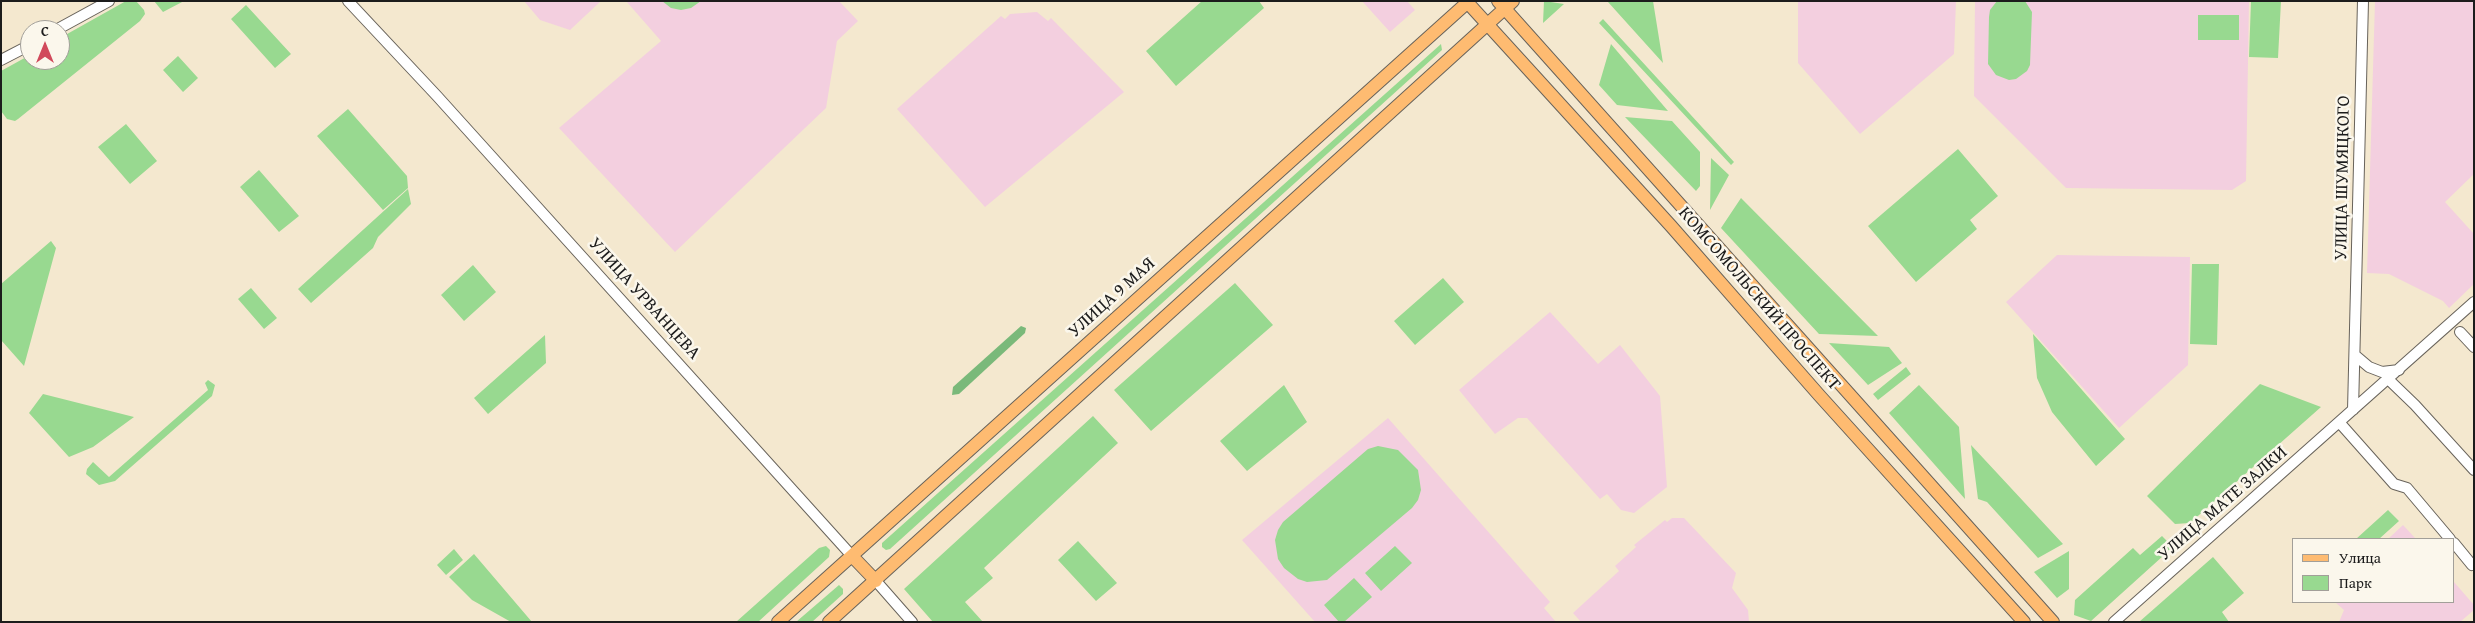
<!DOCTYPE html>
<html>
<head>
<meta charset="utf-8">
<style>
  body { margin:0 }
  #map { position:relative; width:2475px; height:623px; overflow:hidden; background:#f4e8cf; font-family:"Gentium Book Plus",serif }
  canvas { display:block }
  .frame { position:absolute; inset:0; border:2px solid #1c1c1c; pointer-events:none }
  .legend { position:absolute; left:2292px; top:538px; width:162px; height:65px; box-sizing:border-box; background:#fbf7ec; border:1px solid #a29f99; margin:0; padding:6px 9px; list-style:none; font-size:15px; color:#1c1c1c }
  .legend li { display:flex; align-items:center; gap:10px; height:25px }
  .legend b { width:25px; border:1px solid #a29f99 }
  .north { position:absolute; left:20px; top:20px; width:50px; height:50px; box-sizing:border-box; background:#fbf7ec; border:1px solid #a29f99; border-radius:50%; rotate:0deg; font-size:14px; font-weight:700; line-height:20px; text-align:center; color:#1c1c1c }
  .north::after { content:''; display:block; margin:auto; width:18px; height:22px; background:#d1495b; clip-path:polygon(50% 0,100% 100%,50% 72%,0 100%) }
</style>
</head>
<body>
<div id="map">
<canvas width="2475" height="623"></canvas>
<div class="frame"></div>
<ul class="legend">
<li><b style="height:6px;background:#febb71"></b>Улица</li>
<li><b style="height:14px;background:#98d990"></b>Парк</li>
</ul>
<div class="north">С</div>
</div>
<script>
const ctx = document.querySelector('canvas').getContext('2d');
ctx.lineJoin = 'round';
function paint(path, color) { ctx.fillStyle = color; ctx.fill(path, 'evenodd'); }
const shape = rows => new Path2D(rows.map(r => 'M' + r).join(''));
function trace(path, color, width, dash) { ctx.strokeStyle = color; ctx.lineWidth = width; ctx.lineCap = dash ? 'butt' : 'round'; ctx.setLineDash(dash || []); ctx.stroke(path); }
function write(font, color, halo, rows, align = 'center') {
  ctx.font = font + ' "Gentium Book Plus",serif'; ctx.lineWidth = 5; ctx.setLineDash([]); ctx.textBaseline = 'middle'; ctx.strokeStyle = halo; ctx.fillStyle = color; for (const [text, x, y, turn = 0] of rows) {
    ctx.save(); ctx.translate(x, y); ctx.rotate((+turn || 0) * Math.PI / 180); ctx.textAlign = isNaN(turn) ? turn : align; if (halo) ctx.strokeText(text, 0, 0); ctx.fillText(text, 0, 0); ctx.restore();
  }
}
paint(shape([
  [524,1,601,1,570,30,540,20],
  [626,1,839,1,858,21,837,41,826,108,675,252,559,128,661,41],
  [1362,1,1407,1,1415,10,1390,32],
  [1798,1,1956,1,1954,54,1860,134,1798,63],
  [1975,1,2249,1,2246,181,2232,190,2066,188,1974,96],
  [2375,1,2474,1,2474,174,2445,202,2474,234,2474,284,2449,308,2443,301,2389,274,2367,273],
  [1037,12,1048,21,1051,18,1124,92,985,207,897,109,1001,16,1005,19,1010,14],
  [2057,255,2190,257,2188,365,2119,428,2006,302],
  [1550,312,1598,364,1620,345,1660,396,1667,487,1634,513,1621,510,1607,494,1600,499,1527,418,1518,418,1495,434,1459,390],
  [1388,418,1550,602,1544,608,1556,622,1315,622,1242,540],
  [1672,518,1684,518,1736,573,1732,588,1748,610,1749,622,1581,622,1573,613,1619,571,1615,566,1636,547,1634,545,1665,520,1667,522],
  [2403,525,2416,539,2388,539],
  [2454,582,2474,605,2474,610,2460,622,2339,622,2344,610,2335,602,2454,602]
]), '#f3cfdf');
paint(shape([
  [126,1,136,1,144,10,145,14,140,21,18,119,15,121,7,119,1,111,1,71,30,55,30,60,60,60,60,38],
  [154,1,184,1,163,12],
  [662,1,701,1,691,8,681,10,671,8],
  [1202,1,1259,1,1264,8,1176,86,1146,51],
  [1544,1,1564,4,1543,23],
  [1609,1,1653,1,1663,63,1608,2],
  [1997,1,2025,1,2032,12,2030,65,2027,71,2016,79,2009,80,1996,75,1988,64,1989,17,1990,10],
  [2251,1,2281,1,2278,58,2249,57],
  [246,5,291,54,275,68,231,19],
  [2198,15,2239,15,2239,40,2198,40],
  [1603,19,1734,162,1731,165,1599,23],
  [1441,44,1442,50,890,549,886,550,882,547,882,543],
  [1611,44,1668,111,1617,105,1599,85],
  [178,56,198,78,183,92,163,70],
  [348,109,407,176,408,188,383,210,317,136],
  [1625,117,1672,121,1700,152,1700,186,1696,191],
  [126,124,157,161,130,184,98,147],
  [1958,149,1998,196,1970,220,1977,229,1916,282,1868,226],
  [1711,158,1729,175,1710,210],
  [259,170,299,216,279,232,240,187],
  [408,189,411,204,378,237,373,248,311,303,298,289],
  [1741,198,1878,336,1819,334,1721,228],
  [51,241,56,248,24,366,1,340,1,284],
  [2192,264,2219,264,2217,345,2190,344],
  [473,265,496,292,464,321,441,295],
  [1443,278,1464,302,1415,345,1394,321],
  [1235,283,1273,325,1151,431,1114,390],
  [251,288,277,318,264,329,238,299],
  [2033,334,2125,439,2096,466,2052,412,2037,378],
  [545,335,546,363,488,414,474,398],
  [1829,343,1889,347,1902,363,1868,385],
  [1906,367,1911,374,1878,400,1873,394],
  [208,380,215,385,212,396,115,481,99,485,86,474,87,469,93,462,109,477,208,390,205,383],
  [2260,384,2321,407,2190,523,2175,524,2147,496],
  [1284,385,1307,422,1247,471,1220,441],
  [1919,385,1959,427,1965,499,1889,413],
  [43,394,134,417,93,447,69,457,29,413],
  [1093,416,1118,443,984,568,993,578,965,602,983,622,933,622,904,589],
  [1971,445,2063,544,2038,558,1987,502,1978,499],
  [1378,446,1398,450,1418,470,1421,490,1418,500,1412,508,1327,580,1307,582,1298,579,1284,568,1278,559,1275,540,1278,530,1283,522,1368,449],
  [2388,510,2399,521,2379,539,2356,539],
  [2162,536,2173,547,2091,621,2074,615,2075,600,2133,548,2140,555],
  [1078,541,1117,583,1096,601,1058,560],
  [826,546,830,550,829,557,758,622,736,622,819,548],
  [1395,546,1412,563,1381,591,1365,573],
  [454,549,463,560,446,575,437,565],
  [2069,551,2069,589,2057,598,2034,572],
  [474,554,532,622,511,622,472,600,449,577],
  [2213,557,2244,593,2222,612,2229,622,2139,622],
  [1354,578,1372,597,1344,622,1339,622,1324,605],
  [839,585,843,589,843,594,812,622,796,622]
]), '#98d990');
paint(shape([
  [1021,326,1026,328,1025,333,959,394,952,395,953,387]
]), '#7ab97a');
const minor = shape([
  [348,1,437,96,852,556],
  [56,30,109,1],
  [1,60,30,45],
  [2460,332,2474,347],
  [2356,356,2369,367,2382,372,2399,370],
  [2388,379,2415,405,2474,470],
  [2353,410,2363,1],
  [2339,422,2394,484,2407,488,2450,539],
  [2454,543,2472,565,2474,564],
  [876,581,912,622],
  [2114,622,2474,302]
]);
const major = shape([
  [1498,1,2053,622],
  [1468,3,1671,226,1819,395,2024,622],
  [852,556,876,581],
  [778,622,1469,1],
  [829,622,1513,1]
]);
trace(minor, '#68635b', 12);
trace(major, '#68635b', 14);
trace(minor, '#fff', 10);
trace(major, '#febb71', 12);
write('18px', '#1c1c1c', '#fbf7ec', [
  ["УЛИЦА ШУМЯЦКОГО",2343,178,-89],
  ["УЛИЦА 9 МАЯ",1112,298,-42],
  ["УЛИЦА УРВАНЦЕВА",644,299,48],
  ["КОМСОМОЛЬСКИЙ ПРОСПЕКТ",1759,299,49],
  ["УЛИЦА МАТЕ ЗАЛКИ",2223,504,-41]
]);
</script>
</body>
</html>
